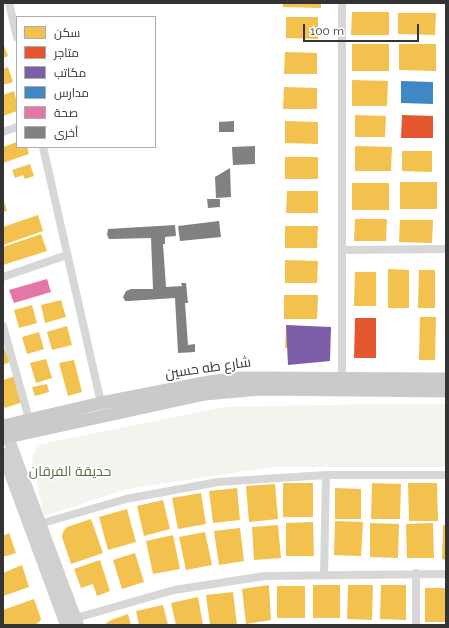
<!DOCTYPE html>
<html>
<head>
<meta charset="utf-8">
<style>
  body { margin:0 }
  #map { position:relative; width:449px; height:628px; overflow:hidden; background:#fff; font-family:Raleway,Cairo,sans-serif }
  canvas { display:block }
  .frame { position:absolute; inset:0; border:4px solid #333; pointer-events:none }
  .legend { position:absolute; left:16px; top:16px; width:140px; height:132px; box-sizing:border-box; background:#fff; border:1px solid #adadad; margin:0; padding:5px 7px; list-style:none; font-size:12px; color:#333 }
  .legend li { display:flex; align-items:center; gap:8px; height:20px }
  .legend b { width:20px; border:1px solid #adadad }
  .scale { position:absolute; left:303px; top:24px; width:116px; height:18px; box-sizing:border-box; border:2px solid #333; border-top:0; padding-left:5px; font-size:12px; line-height:14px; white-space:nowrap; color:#333; -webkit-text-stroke:3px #fff; paint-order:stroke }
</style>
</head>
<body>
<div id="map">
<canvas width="449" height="628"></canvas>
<div class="frame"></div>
<ul class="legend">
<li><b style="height:11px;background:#f2c14e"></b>سكن</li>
<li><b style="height:11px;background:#e4572e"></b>متاجر</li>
<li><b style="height:11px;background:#7b5ea7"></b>مكاتب</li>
<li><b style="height:11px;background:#3f88c5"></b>مدارس</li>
<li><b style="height:11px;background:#e377a8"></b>صحة</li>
<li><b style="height:11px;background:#818181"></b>أخرى</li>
</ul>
<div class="scale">100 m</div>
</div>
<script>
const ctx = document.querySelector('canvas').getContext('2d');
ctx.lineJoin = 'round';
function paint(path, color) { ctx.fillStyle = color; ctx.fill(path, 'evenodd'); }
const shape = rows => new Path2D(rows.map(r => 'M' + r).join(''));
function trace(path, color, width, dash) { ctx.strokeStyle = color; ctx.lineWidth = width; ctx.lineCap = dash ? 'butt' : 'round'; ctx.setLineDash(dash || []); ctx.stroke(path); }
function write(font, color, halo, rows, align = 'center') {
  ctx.font = font + ' Raleway,Cairo,sans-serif'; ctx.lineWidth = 4; ctx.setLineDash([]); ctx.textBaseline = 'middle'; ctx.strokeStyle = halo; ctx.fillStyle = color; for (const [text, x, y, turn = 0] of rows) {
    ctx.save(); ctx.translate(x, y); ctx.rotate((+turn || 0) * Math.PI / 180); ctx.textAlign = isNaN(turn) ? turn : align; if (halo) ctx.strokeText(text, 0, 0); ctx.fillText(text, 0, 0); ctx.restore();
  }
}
paint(shape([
  [381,404,446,404,446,467,273,467,127,489,44,516,32,459,37,445,224,407]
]), '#f1f5ed');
paint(shape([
  [283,3,321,3,321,8,283,7],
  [352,12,389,12,389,35,351,35],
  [398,13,436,13,435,35,398,34],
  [286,17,318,17,318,39,286,38],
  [3,43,8,56,3,58],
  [352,44,389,44,389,71,352,71],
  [399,44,436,44,436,71,399,70],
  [285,52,317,53,317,74,284,74],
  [8,67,13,82,3,85,3,69],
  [352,80,388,81,387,106,352,106],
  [284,87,317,88,317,109,283,109],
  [14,91,17,103,17,111,3,116,3,95],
  [355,115,386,116,385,137,355,137],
  [285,121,318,122,318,144,285,143],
  [17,142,17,147,27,147,29,154,3,163,3,147],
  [355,146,392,147,391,171,355,171],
  [402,151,432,151,432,172,402,171],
  [285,157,318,157,318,179,285,179],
  [30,164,34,176,25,179,23,175,15,178,12,170],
  [400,182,437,182,437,209,400,209],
  [352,183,389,183,389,210,352,210],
  [287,191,318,191,318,213,286,213],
  [3,198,7,211,3,212],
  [38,215,43,231,3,245,3,227],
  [355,219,387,219,386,241,354,241],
  [400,220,433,220,432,243,399,242],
  [285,226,318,226,317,248,285,248],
  [41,234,47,251,3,265,3,247],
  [285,260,318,261,317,283,285,283],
  [388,269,409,270,409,308,388,308],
  [419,270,435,270,435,308,418,308],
  [355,272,376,272,376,306,354,306],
  [284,295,318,295,317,319,284,319],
  [61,300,66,317,45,323,41,305],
  [32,305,37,323,19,328,14,310],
  [420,317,436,317,435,360,419,360],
  [67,326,72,345,52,350,47,332],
  [286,328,320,328,320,349,316,349,316,358,290,358,291,348,285,348],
  [39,332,44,349,27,354,22,337],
  [3,345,10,362,3,365],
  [46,359,52,378,36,383,30,363],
  [74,360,82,392,68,396,59,363],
  [15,376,23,402,5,408,3,402,3,380],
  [47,384,49,392,35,396,32,387],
  [283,483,313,483,313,517,283,517],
  [372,483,401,484,400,519,371,519],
  [408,483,437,483,438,521,409,521],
  [275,484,278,519,249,522,246,486],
  [237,488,240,520,213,523,209,491],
  [335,488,361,489,361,519,335,519],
  [201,493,206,524,178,529,172,498],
  [163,500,170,529,144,536,137,506],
  [127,509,136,542,108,550,99,517],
  [91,519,103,553,71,564,62,537,63,532,67,527],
  [335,521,363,522,361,556,334,555],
  [313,522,314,556,286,556,286,523],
  [370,523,399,524,398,558,370,557],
  [433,523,434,558,407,558,406,524],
  [278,525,281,558,254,560,252,527],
  [443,525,446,525,446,560,442,559],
  [240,528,244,561,219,565,214,531],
  [205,532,212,565,186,570,179,537],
  [9,533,16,553,3,557,3,536],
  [173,535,180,569,153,574,146,541],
  [135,553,144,582,122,589,113,560],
  [100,560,110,591,97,596,93,584,81,588,74,569],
  [22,565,29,587,3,596,3,573],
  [269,585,271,620,246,624,242,589],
  [313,585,340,585,340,618,313,618],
  [348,585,373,585,372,620,347,619],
  [381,585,406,585,406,620,380,619],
  [277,586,305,586,305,618,277,618],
  [425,588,446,588,446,622,425,622],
  [233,592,237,625,210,625,206,595],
  [198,597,203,625,176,625,171,603],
  [34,599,41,619,40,621,38,623,34,625,3,625,3,610],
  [163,605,168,625,139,625,136,611],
  [128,614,131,625,104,625,111,620]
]), '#f2c14e');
paint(shape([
  [402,115,433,116,433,138,401,138],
  [355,318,376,318,376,358,354,358]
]), '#e4572e');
paint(shape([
  [286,325,331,327,330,361,288,365]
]), '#7b5ea7');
paint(shape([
  [401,81,433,82,433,104,401,103]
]), '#3f88c5');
paint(shape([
  [47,279,51,292,14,303,9,290]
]), '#e377a8');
paint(shape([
  [234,121,234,132,219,132,219,122],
  [255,146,255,164,233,165,232,147],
  [230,168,231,197,216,198,215,177],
  [207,199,220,199,220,207,208,208],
  [219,221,221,237,180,241,178,226],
  [175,225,176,236,165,237,165,244,163,244,166,287,182,286,181,283,186,283,188,303,185,303,188,345,195,344,195,352,178,353,175,298,129,301,125,301,123,297,126,291,131,289,153,289,151,238,112,239,109,239,107,235,108,229]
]), '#818181');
trace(shape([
  [9,3,17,37],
  [3,132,17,127],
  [43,147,101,403],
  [342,250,446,249],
  [3,277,67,255],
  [3,326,29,419],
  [342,377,342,3],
  [36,525,126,499,218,482,326,475,446,475],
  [416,573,416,625],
  [324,575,326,475],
  [76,618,174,590,265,576,446,574]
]), '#d7d7d7', 8);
trace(shape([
  [8,437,78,625],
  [3,454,66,625]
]), '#d0d0d0', 12);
trace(shape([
  [3,426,101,403,209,382,241,378,446,379],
  [3,438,205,394,260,389,446,391]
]), '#cacaca', 13);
write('14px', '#333', '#fff', [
  ["شارع طه حسين",208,368,-8]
]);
write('14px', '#56703f', '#fff', [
  ["حديقة الفرقان",70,472]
]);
</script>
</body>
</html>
